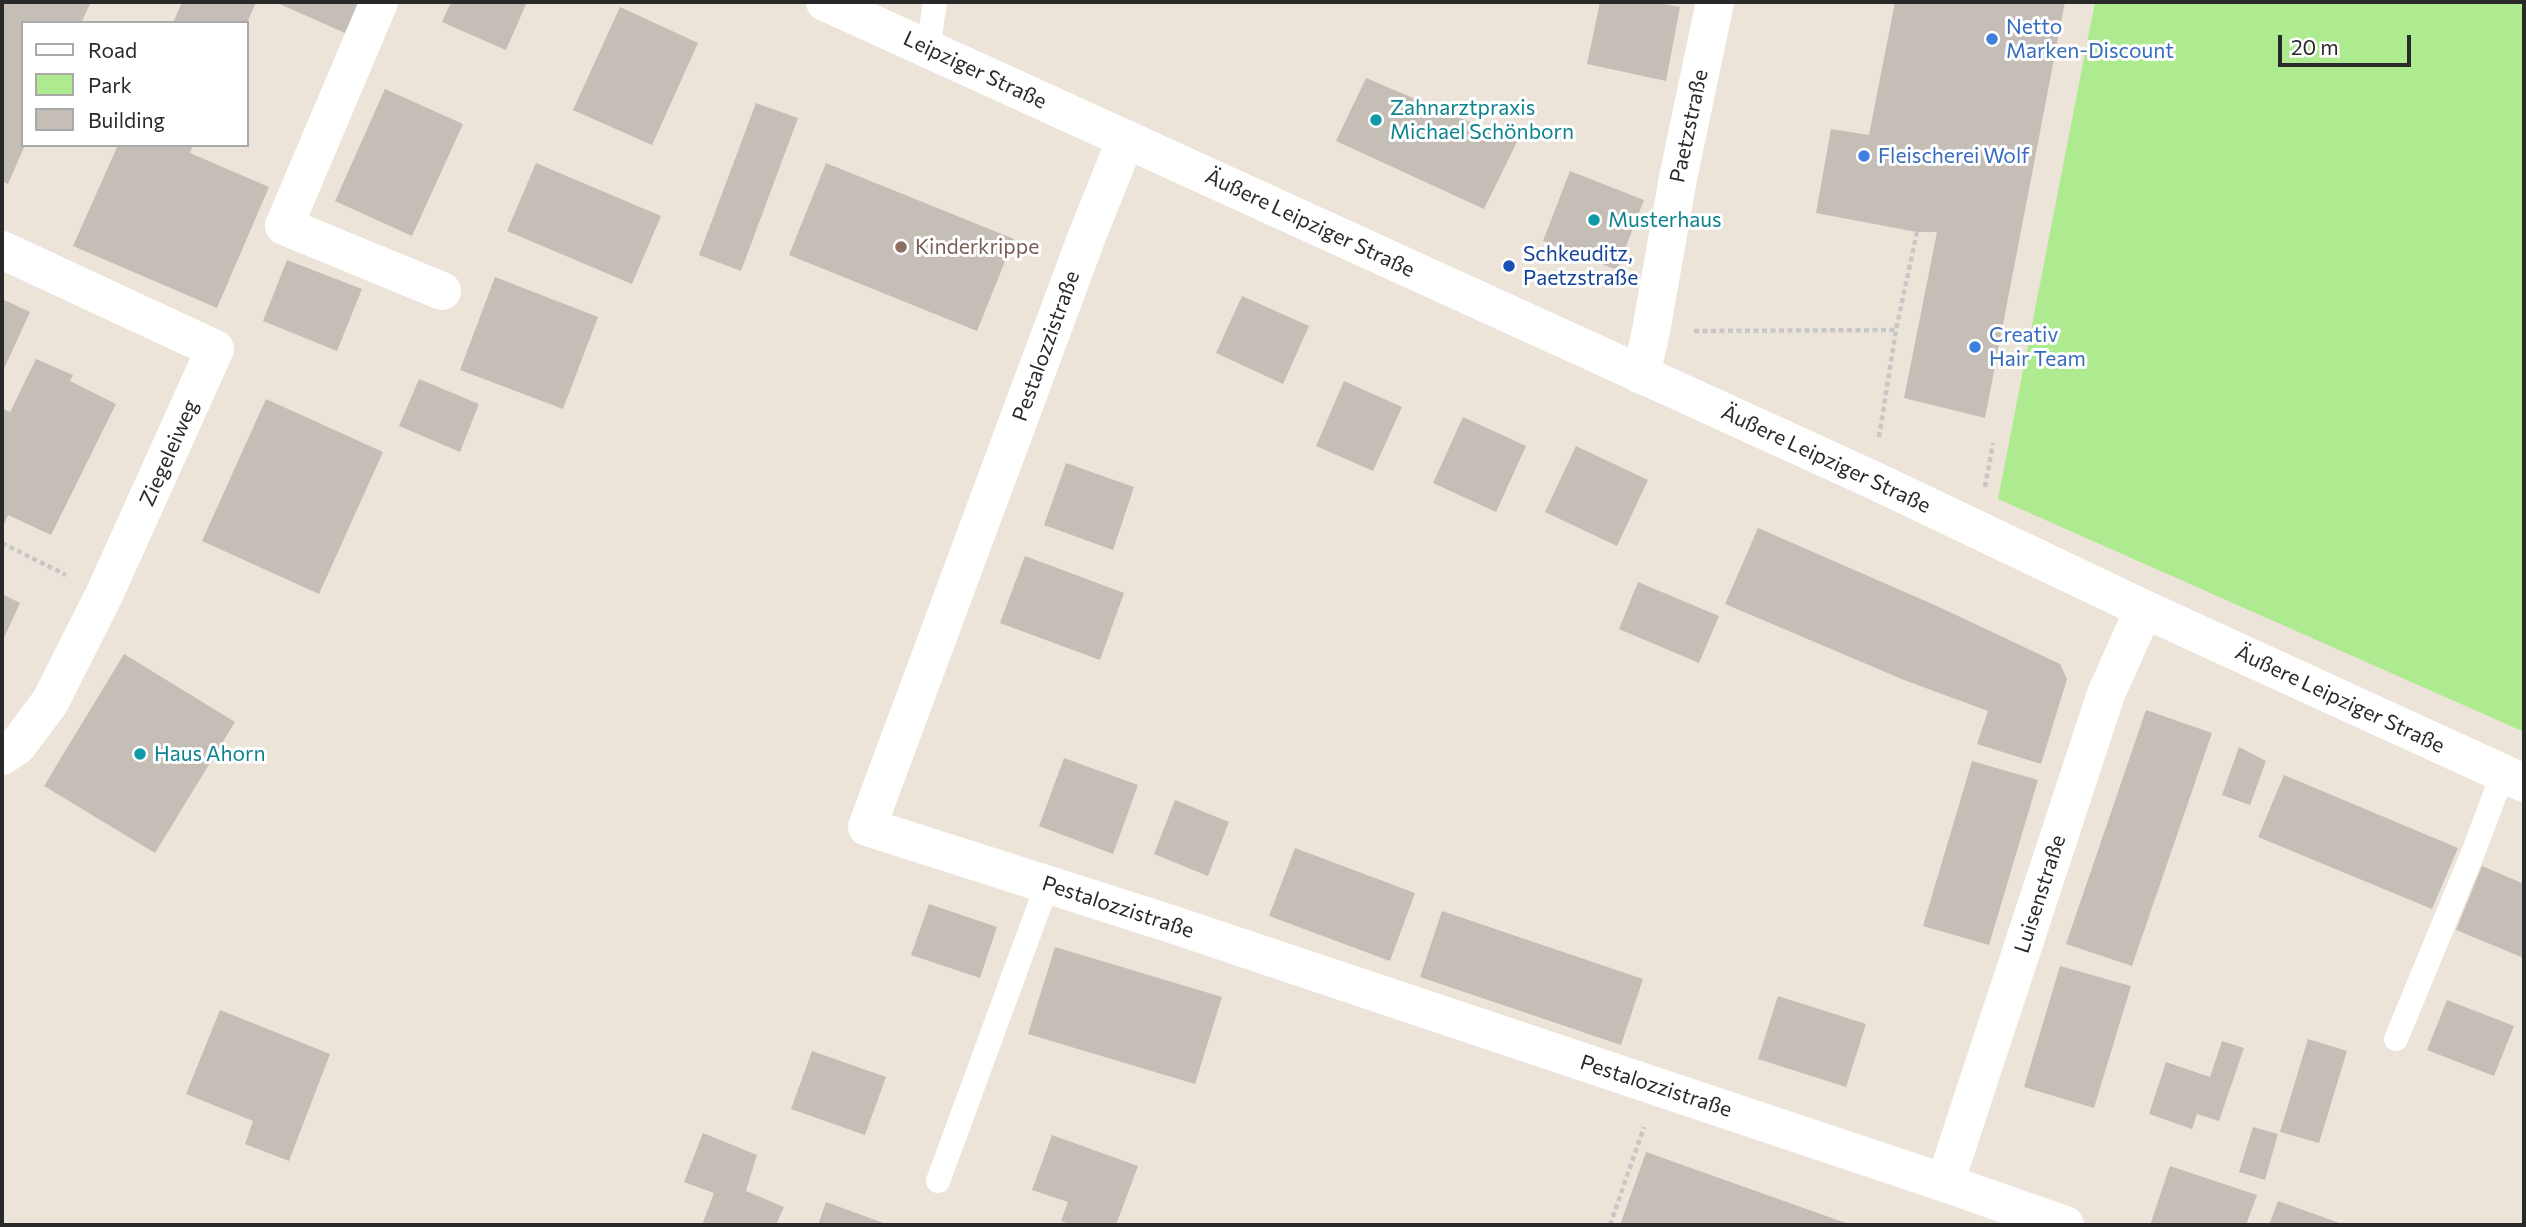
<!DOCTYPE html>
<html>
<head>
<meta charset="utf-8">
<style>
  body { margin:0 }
  #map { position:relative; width:2526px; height:1227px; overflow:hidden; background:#ede4d9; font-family:Commissioner,sans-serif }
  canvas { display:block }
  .frame { position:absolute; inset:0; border:4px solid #292929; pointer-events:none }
  .legend { position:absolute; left:21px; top:21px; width:228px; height:126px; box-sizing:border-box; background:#fff; border:2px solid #a9a9a9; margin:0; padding:9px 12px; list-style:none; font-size:21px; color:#292929 }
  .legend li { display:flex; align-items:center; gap:14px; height:35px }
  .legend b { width:35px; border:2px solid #a9a9a9 }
  .scale { position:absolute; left:2278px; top:35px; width:133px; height:32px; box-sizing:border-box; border:4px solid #292929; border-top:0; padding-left:9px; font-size:21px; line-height:24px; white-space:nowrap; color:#292929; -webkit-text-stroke:5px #fff; paint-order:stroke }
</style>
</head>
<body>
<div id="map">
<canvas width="2526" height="1227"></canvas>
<div class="frame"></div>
<ul class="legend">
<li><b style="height:9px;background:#fff"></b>Road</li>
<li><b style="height:19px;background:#aeea8f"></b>Park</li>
<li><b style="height:19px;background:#c4beb6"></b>Building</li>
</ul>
<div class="scale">20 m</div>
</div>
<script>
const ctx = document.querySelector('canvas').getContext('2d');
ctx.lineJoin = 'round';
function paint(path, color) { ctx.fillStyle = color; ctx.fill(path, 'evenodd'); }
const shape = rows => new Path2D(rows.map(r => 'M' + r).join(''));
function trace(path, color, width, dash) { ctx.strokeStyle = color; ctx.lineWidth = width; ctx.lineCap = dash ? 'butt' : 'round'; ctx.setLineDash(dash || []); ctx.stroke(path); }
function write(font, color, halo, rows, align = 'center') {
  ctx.font = font + ' Commissioner,sans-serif'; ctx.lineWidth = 6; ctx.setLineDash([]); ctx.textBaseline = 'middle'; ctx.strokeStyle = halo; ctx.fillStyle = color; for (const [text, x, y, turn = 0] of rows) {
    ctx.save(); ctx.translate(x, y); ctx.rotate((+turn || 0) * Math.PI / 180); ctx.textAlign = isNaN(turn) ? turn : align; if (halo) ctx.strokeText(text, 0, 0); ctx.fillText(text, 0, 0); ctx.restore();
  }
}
paint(shape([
  [2095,2,2524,2,2524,716,2522,731,1998,499]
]), '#aeea8f');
paint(shape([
  [2,2,91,2,81,23,23,23,23,145,25,145,8,184,2,181],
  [182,2,256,2,247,23,173,23],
  [275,2,359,2,345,33],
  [451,2,527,2,506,50,442,22],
  [1600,2,1653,2,1680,7,1666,81,1587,64],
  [1895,2,2065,2,1985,418,1904,398,1937,232,1917,232,1816,213,1831,129,1869,135],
  [620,7,698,43,652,145,573,110],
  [1366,78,1517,142,1484,209,1336,141],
  [385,89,463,124,412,236,335,201],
  [756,103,798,118,741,271,699,255],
  [118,145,193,145,190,153,269,187,217,308,73,246],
  [536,163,661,216,632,284,507,231],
  [826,163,1014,239,977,331,789,255],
  [1570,171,1644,200,1617,270,1543,241],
  [287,260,362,289,337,351,263,321],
  [495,277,598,317,563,409,460,370],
  [1242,296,1309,326,1283,384,1216,353],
  [2,299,30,312,2,373],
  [36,359,73,375,70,381,116,404,51,535,8,515,2,529,2,408,10,412],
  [419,379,479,404,460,452,399,426],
  [1344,381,1402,407,1373,471,1316,446],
  [266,399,383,452,319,594,202,541],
  [1463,417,1526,446,1496,512,1433,483],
  [1576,446,1648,480,1617,546,1545,512],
  [1066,463,1134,487,1113,550,1044,525],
  [1758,528,1937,606,2060,664,2067,679,2041,764,1977,744,1988,711,1904,680,1725,604],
  [1025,556,1124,593,1100,660,1000,623],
  [1638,582,1719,616,1699,663,1619,629],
  [2,594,20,603,2,642],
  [124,654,235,722,155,853,44,786],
  [2146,710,2212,733,2132,966,2066,944],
  [2239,747,2266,761,2250,805,2222,795],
  [1064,758,1138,785,1113,854,1039,826],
  [1972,761,2038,780,1989,945,1923,926],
  [2284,775,2458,848,2432,909,2258,837],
  [1175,800,1229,822,1208,876,1154,854],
  [1295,848,1415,893,1390,961,1269,916],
  [2482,866,2524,884,2524,958,2456,930],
  [929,904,997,927,980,978,911,955],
  [1442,911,1643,979,1621,1045,1420,977],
  [1055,947,1222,997,1195,1084,1028,1034],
  [2060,966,2131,986,2094,1108,2024,1087],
  [1778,996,1866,1024,1846,1087,1758,1059],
  [2447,1000,2514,1026,2494,1076,2427,1050],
  [220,1010,330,1054,289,1161,245,1144,253,1121,186,1094],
  [2308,1039,2347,1051,2319,1143,2280,1132],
  [2222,1041,2244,1048,2219,1121,2197,1114,2192,1129,2149,1114,2166,1062,2210,1077],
  [812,1051,886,1077,865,1135,791,1109],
  [2253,1127,2278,1134,2265,1180,2239,1172],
  [703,1133,757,1155,746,1191,784,1207,776,1225,702,1225,714,1193,684,1182],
  [1052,1135,1138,1166,1116,1225,1073,1225,1061,1221,1068,1202,1032,1190],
  [1646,1152,1846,1223,1845,1225,1620,1225],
  [2170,1166,2257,1195,2246,1225,2150,1225],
  [2278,1201,2345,1225,2269,1225],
  [826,1202,889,1225,818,1225]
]), '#c4beb6');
trace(shape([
  [1694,331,1896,330],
  [1879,437,1896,330,1917,232],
  [1985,487,1993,443],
  [2,543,66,575],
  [1610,1225,1644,1127]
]), '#c7c7c7', 4.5, [5, 3.5]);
trace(shape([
  [928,49,935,2],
  [2396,1039,2473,853,2503,773],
  [938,1181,1047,885]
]), '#fff', 24);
trace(shape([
  [379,2,284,226,442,291],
  [1126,139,1087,236,867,827,1168,923,1945,1183,2065,1225],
  [2,250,215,349,104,595,50,702,17,746,2,756],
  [1641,375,1651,331,1678,178,1715,2],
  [1945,1183,2106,694,2144,609]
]), '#fff', 38);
trace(shape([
  [825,2,1871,479,2144,609,2524,783]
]), '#fff', 38);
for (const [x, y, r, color] of [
  [1992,39,7,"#3f7fe0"],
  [1376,120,7,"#0f9aa8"],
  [1864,156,7,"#3f7fe0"],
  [1594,220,7,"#0f9aa8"],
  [901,247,7,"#8d6e63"],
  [1509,266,7,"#1a4fb4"],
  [1975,347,7,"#3f7fe0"],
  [140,754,7,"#0f9aa8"]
]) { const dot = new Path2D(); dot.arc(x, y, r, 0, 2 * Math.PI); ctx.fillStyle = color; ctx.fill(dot); trace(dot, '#fff', 2.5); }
write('21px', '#366cbe', '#fff', [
  ["Netto",2006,27],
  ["Marken-Discount",2006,51],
  ["Fleischerei Wolf",1878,156],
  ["Creativ",1989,335],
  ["Hair Team",1989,359]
], 'left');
write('21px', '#292929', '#fff', [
  ["Leipziger Straße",975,70,25],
  ["Paetzstraße",1689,126,-78],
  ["Äußere Leipziger Straße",1310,223,25],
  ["Pestalozzistraße",1046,346,-70],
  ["Ziegeleiweg",169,453,-66],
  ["Äußere Leipziger Straße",1826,459,25],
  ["Äußere Leipziger Straße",2340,699,25],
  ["Luisenstraße",2040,894,-72],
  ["Pestalozzistraße",1118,907,18],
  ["Pestalozzistraße",1656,1086,18]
]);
write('21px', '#0d838f', '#fff', [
  ["Zahnarztpraxis",1390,108],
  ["Michael Schönborn",1390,132],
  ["Musterhaus",1608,220],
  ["Haus Ahorn",154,754]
], 'left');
write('21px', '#785e54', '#fff', [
  ["Kinderkrippe",915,247]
], 'left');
write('21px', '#164399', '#fff', [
  ["Schkeuditz,",1523,254],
  ["Paetzstraße",1523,278]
], 'left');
</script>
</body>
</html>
